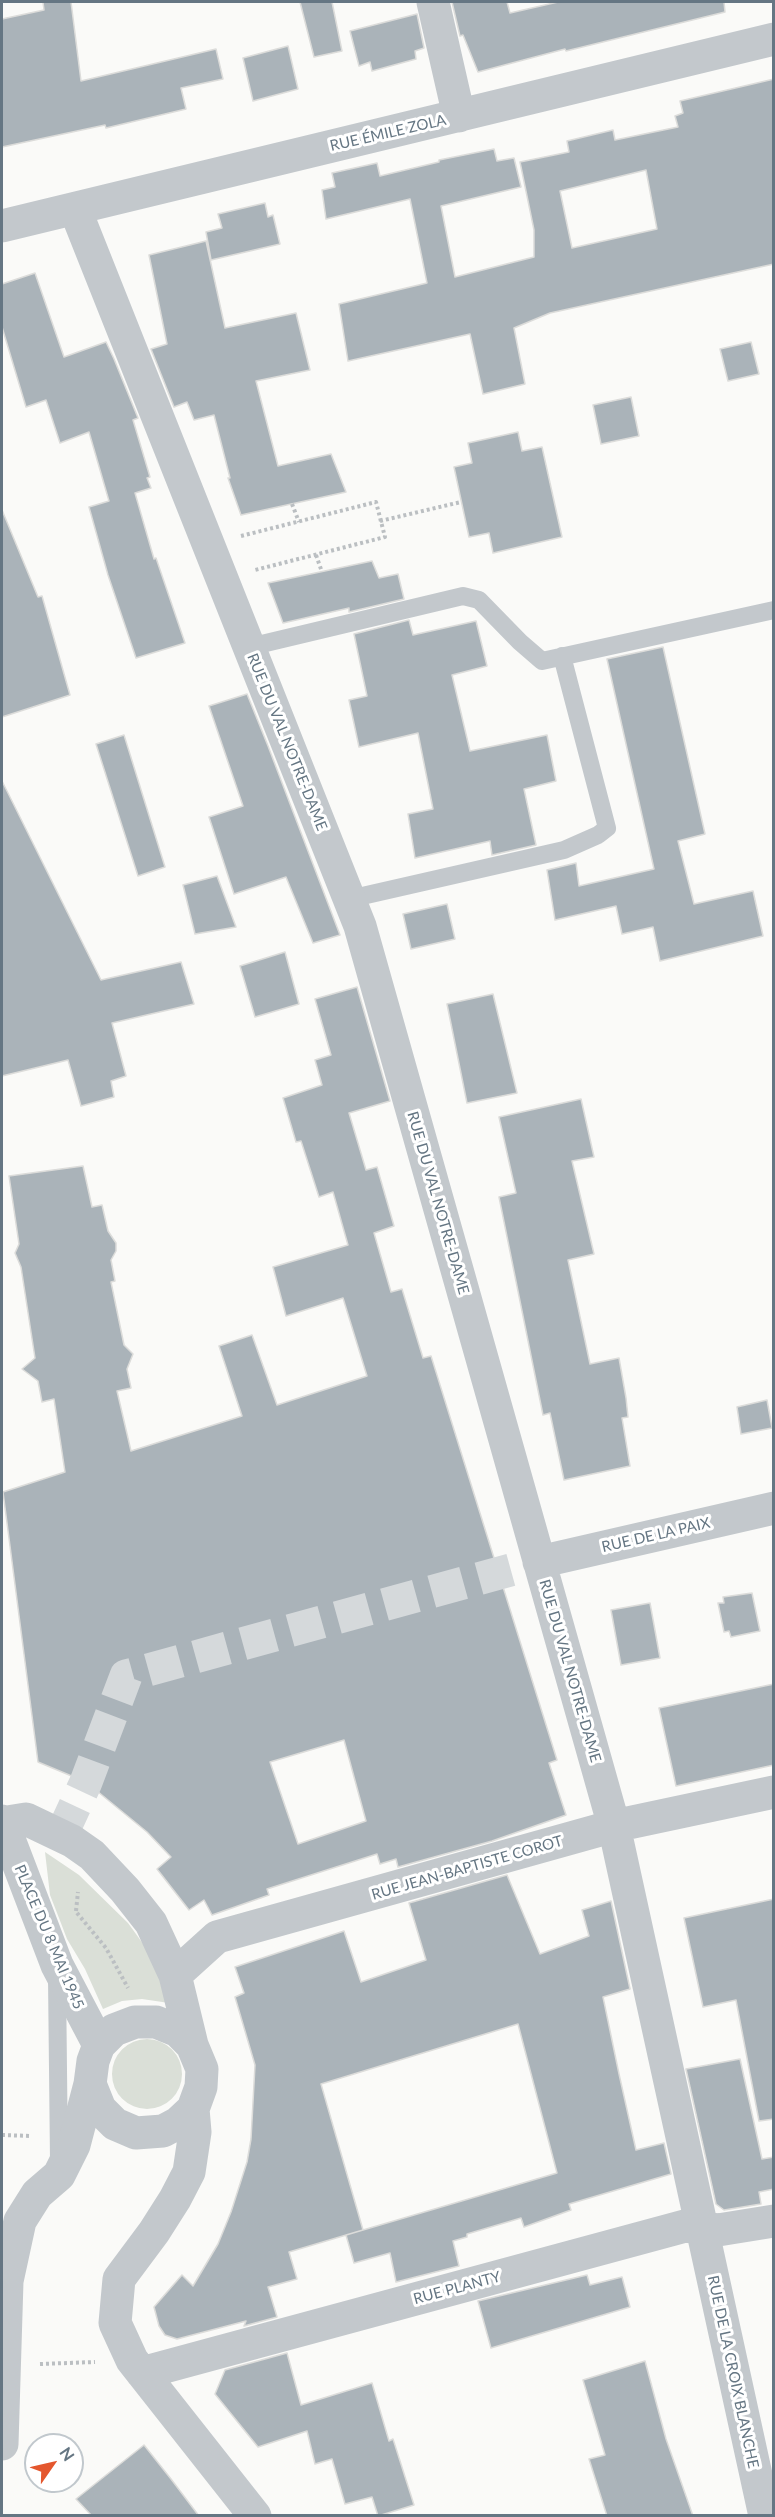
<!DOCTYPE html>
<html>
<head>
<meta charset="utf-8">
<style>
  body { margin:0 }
  #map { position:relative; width:775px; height:2517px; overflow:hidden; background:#fafaf8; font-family:Lato,sans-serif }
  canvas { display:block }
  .frame { position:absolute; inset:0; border:3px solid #657683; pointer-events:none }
  .north { position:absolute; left:24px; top:2433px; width:60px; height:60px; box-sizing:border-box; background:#fff; border:2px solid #c1c8cd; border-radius:50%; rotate:56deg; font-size:16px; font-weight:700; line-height:24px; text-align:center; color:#657683 }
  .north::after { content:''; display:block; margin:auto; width:21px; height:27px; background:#e4572e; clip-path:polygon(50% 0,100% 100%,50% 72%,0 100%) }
</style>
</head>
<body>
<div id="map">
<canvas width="775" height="2517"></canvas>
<div class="frame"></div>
<div class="north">N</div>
</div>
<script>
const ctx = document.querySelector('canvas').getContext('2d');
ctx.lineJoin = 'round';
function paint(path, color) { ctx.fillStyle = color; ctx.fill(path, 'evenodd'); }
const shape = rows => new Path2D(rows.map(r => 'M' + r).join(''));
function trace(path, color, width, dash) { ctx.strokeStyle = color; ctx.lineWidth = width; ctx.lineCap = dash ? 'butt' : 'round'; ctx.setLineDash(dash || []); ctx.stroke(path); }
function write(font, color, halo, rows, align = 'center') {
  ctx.font = font + ' Lato,sans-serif'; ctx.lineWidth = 6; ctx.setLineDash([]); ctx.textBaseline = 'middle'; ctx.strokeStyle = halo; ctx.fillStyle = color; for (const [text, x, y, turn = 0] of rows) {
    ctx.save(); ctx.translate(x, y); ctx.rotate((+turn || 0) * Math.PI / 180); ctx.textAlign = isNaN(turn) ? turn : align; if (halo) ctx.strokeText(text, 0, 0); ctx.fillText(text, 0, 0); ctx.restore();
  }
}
paint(shape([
  [45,1852,79,1875,128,1923,149,1952,169,2003,142,1999,122,2001,103,2009,85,1969,67,1939,59,1918,50,1895],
  '112 2074a35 35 0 1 1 70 0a35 35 0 1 1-70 0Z'
]), '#dadfd7');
const building = shape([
  [43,2,71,2,81,81,216,49,223,79,181,88,186,109,106,128,105,125,2,147,2,19,44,10,43,2],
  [300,2,332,2,342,51,314,57,300,2],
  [452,2,507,2,510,13,558,2,724,2,725,12,566,51,565,49,478,72,463,35,460,36,452,2],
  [417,14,424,48,415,51,416,59,372,71,370,62,359,66,350,31,417,14],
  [288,46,298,89,253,101,243,58,288,46],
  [774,79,774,264,550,313,514,328,525,384,483,394,470,334,348,361,339,304,427,283,410,199,326,219,322,190,335,187,332,173,377,163,380,176,439,162,439,160,494,149,497,161,514,158,521,187,441,206,455,277,534,257,534,230,520,162,569,152,567,141,613,130,615,140,678,127,675,116,683,113,680,101,774,79],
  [646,170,657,229,572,248,560,191,646,170],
  [265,203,268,217,273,215,280,244,211,260,206,232,222,228,218,214,265,203],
  [206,241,225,328,296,313,310,370,256,381,278,466,331,454,346,492,241,515,228,478,230,478,214,415,194,420,187,402,174,407,151,349,167,344,149,255,206,241],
  [35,273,64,357,106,342,114,359,138,418,133,420,150,477,147,478,151,488,135,493,154,559,156,558,185,643,136,658,108,575,89,507,109,501,89,432,60,443,46,400,26,407,2,327,2,284,35,273],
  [751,342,759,374,728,381,720,349,751,342],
  [631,397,639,436,601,444,593,405,631,397],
  [518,432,522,451,542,447,562,537,493,553,489,533,469,537,454,467,472,463,468,443,518,432],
  [2,510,38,597,42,596,70,695,2,717,2,510],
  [372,561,379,578,398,574,404,599,349,612,349,608,283,623,268,583,372,561],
  [409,620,413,635,476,621,487,666,452,675,470,751,547,735,556,781,524,789,536,845,492,855,490,841,415,858,408,814,433,809,418,733,359,747,349,700,367,696,354,634,409,620],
  [663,647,705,834,678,841,694,904,753,891,763,936,660,961,653,927,622,934,616,906,555,920,547,870,576,863,579,886,654,869,607,659,663,647],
  [247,694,268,746,340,935,313,943,286,877,234,894,209,817,243,806,209,706,247,694],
  [124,735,165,867,138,876,96,744,124,735],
  [2,781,101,980,181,962,194,1004,112,1023,126,1076,111,1081,114,1097,81,1106,68,1060,2,1076,2,781],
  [217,876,236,927,195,934,183,885,217,876],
  [447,904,455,939,411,949,403,914,447,904],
  [285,952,299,1004,255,1017,240,966,285,952],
  [357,987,390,1101,349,1113,366,1170,377,1167,394,1226,374,1233,391,1292,402,1289,423,1358,431,1356,557,1760,549,1763,566,1815,492,1841,398,1867,396,1859,380,1864,377,1854,267,1889,269,1895,212,1915,204,1900,189,1910,157,1869,171,1857,147,1832,86,1782,38,1762,3,1492,65,1472,54,1399,42,1402,38,1381,22,1369,35,1358,21,1267,15,1253,19,1244,9,1176,83,1166,92,1207,102,1205,108,1231,116,1243,116,1251,111,1260,115,1281,111,1282,124,1345,133,1354,127,1369,131,1388,117,1391,131,1451,242,1416,219,1346,252,1335,277,1405,367,1376,343,1298,286,1316,273,1267,348,1245,333,1192,319,1197,301,1141,296,1142,283,1098,322,1085,315,1060,331,1055,315,999,357,987],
  [344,1740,366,1821,298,1844,270,1762,344,1740],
  [493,994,517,1093,467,1103,447,1004,493,994],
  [581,1099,594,1157,572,1161,594,1254,568,1260,590,1364,619,1358,626,1398,628,1417,622,1418,630,1466,564,1480,550,1413,543,1415,499,1197,516,1193,499,1117,581,1099],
  [767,1400,772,1428,741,1434,737,1407,767,1400],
  [752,1593,760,1631,731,1637,729,1631,724,1632,718,1603,724,1603,723,1597,752,1593],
  [650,1603,660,1658,621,1665,611,1610,650,1603],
  [774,1684,774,1765,676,1786,659,1708,774,1684],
  [507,1875,540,1954,589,1936,582,1910,611,1901,630,1989,603,1997,619,2074,636,2150,664,2143,671,2174,569,2204,571,2210,524,2227,521,2218,467,2234,467,2237,453,2241,459,2266,396,2282,390,2253,354,2263,346,2235,557,2173,518,2024,321,2084,363,2230,289,2252,297,2279,268,2287,277,2317,244,2326,246,2321,177,2339,165,2335,159,2326,154,2307,182,2275,193,2286,218,2244,231,2212,247,2162,251,2139,255,2065,235,1997,244,1993,235,1967,344,1931,361,1982,426,1960,409,1903,507,1875],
  [774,1899,774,2119,759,2121,736,2000,703,2007,684,1918,774,1899],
  [740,2059,762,2159,774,2157,774,2189,759,2192,761,2204,724,2210,716,2204,686,2069,740,2059],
  [587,2275,590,2285,622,2277,630,2307,491,2348,478,2301,587,2275],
  [287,2353,301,2405,372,2383,389,2441,393,2439,414,2505,378,2516,372,2497,345,2504,332,2459,315,2464,307,2431,258,2447,215,2394,225,2370,287,2353],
  [645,2361,666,2439,693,2516,607,2516,589,2459,605,2455,583,2380,645,2361],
  [144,2445,171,2479,199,2516,92,2516,76,2499,144,2445]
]);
paint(building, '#aab3b9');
trace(building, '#dcdcda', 1.5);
trace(shape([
  [61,1836,86,1782,126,1676,539,1562]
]), '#d5d9db', 33, [33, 16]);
trace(shape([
  [292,504,299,522],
  [380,521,461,502],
  [241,536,376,502,385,537,255,570],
  [316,555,322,572],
  [76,1911,78,1892],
  [77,1913,106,1948,128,1988],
  [2,2135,31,2136],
  [40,2364,95,2362]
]), '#bbbfc2', 4, [3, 3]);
trace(shape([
  [249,647,463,596,479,600,520,642,542,661,774,610],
  [349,899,564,850,598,835,607,828,562,656],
  [57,1978,59,2161]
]), '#c3c8cc', 18);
trace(shape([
  [433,2,459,116],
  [75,209,360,926,614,1826,765,2516],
  [2,226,774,39],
  [539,1562,774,1508],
  [2,1821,57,1965,99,2045],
  [2,1823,26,1819,72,1841,92,1855,125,1890,151,1923,175,1975,192,2045,202,2069,201,2087,193,2109,178,2123,163,2131,136,2133,115,2124,100,2109,90,2084],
  [175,1975,217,1937,614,1826,774,1792],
  [193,2109,195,2132,189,2172,175,2199,154,2232,119,2279,115,2323,132,2360,255,2516],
  [142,2373,685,2226,718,2230,774,2221],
  [2,2444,7,2281,20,2221,37,2194,59,2175,74,2145,90,2084,93,2061,99,2045,114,2030,135,2022,156,2022,178,2031,192,2045]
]), '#c3c8cc', 33);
write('15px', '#657683', '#fff', [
  ["RUE ÉMILE ZOLA",388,133,-13],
  ["RUE DU VAL NOTRE-DAME",287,742,68],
  ["RUE DU VAL NOTRE-DAME",438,1203,74],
  ["RUE DE LA PAIX",656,1535,-13],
  ["RUE DU VAL NOTRE-DAME",570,1671,74],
  ["RUE JEAN-BAPTISTE COROT",467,1868,-16],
  ["PLACE DU 8 MAI 1945",49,1937,67],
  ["RUE PLANTY",457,2288,-15],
  ["RUE DE LA CROIX BLANCHE",733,2372,78]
]);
</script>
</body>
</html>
